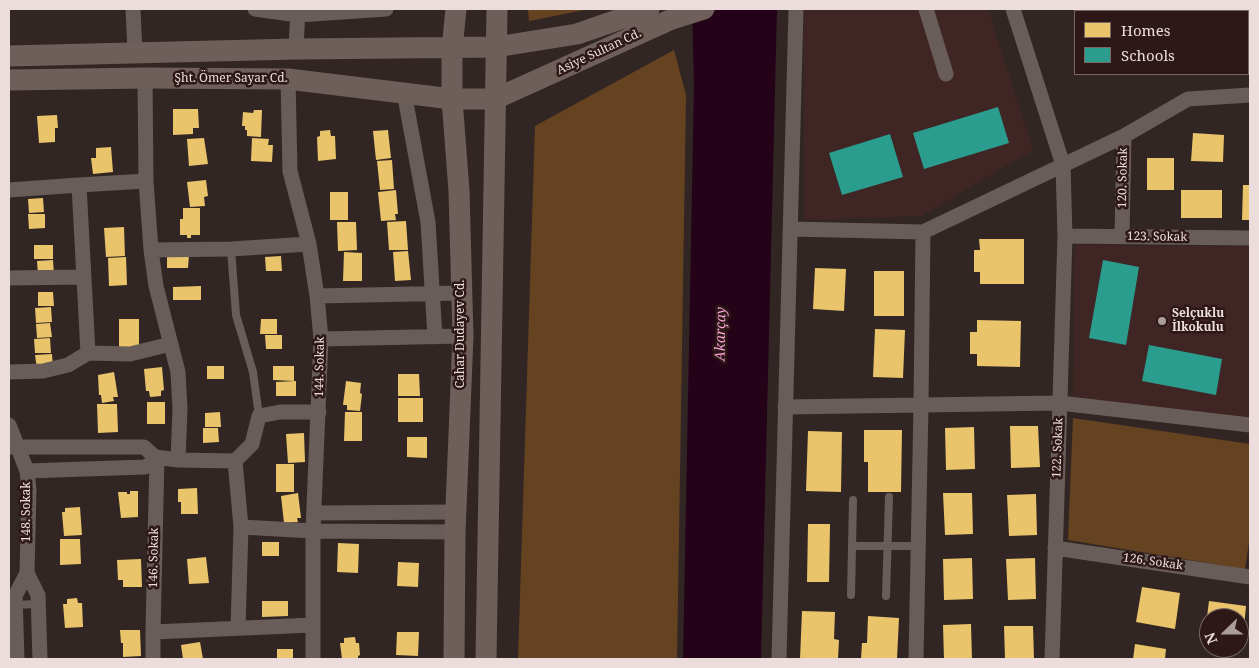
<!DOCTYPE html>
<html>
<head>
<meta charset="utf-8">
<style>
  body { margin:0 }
  #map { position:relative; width:1259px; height:668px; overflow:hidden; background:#322625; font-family:"Noto Serif",serif }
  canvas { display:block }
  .frame { position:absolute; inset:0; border:10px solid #ecdddc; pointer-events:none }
  .legend { position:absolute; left:1074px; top:10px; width:175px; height:65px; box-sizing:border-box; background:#2d1817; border:1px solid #796766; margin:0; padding:6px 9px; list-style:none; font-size:15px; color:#ecdddc }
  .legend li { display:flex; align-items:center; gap:10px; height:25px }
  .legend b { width:25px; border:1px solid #796766 }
  .north { position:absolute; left:1199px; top:608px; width:50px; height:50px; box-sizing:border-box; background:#2d1817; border:1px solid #796766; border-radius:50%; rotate:248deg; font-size:14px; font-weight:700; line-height:20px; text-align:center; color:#ecdddc }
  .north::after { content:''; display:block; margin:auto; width:18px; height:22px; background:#ab9d9c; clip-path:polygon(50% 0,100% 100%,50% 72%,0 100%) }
</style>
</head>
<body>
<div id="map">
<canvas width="1259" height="668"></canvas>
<div class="frame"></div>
<ul class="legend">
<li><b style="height:14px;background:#e9c46a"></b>Homes</li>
<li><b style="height:14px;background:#2a9d8f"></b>Schools</li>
</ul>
<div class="north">N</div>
</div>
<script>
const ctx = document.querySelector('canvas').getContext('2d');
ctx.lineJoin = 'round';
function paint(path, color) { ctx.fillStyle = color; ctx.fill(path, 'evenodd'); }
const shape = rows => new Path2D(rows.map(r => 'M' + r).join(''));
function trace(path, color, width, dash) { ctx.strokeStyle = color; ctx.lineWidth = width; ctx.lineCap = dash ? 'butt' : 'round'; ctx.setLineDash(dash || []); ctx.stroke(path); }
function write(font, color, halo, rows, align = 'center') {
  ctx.font = font + ' "Noto Serif",serif'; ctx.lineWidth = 5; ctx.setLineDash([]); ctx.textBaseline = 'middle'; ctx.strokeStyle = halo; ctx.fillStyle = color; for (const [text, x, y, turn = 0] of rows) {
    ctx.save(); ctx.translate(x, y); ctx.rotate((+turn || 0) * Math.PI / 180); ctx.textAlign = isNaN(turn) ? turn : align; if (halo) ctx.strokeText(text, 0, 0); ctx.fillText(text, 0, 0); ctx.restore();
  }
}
paint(shape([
  [803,9,988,9,1033,150,922,216,804,220],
  [1075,245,1250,246,1250,422,1073,396]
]), '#3f2523');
paint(shape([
  [528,9,590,9,529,21],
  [674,50,686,95,677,659,518,659,535,126],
  [1073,418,1250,444,1250,535,1245,569,1068,540]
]), '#664320');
paint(shape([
  [692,9,777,9,761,659,683,659,694,84]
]), '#240318');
paint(shape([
  [173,109,198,109,199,128,193,128,193,134,173,135],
  [254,110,262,110,261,137,247,136,247,130,245,130,245,126,242,126,243,112,253,113],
  [57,115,58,128,55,128,55,142,39,143,37,116],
  [330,130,331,136,335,136,336,159,318,161,317,137,320,136,320,131],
  [388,130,391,158,376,160,373,131],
  [1193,133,1224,135,1223,162,1191,161],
  [204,138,208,164,189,166,187,139],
  [252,138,269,139,268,145,273,145,272,162,251,161],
  [111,147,113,172,93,174,91,158,96,158,96,148],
  [1147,158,1174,158,1174,190,1147,190],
  [392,160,394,189,380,190,377,161],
  [206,180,208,196,204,197,205,206,190,207,187,182],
  [1243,185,1250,185,1250,220,1242,220],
  [396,190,398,214,395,214,396,220,381,221,378,192],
  [1181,190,1222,190,1222,218,1181,218],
  [330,192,348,192,348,220,330,220],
  [43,198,44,212,29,213,28,199],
  [183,208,200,208,200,235,191,235,191,238,187,238,187,235,180,235,180,219,183,219],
  [28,214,45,214,45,228,29,229],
  [406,221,408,250,389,250,387,222],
  [337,222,356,222,357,250,338,251],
  [124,227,125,256,106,257,104,228],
  [979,239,1024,239,1024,284,980,284,980,272,974,272,974,250,980,250],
  [34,245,53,245,53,259,34,259],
  [408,251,411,280,395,281,393,252],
  [344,252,362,253,362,281,343,281],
  [167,254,189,255,188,268,167,268],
  [281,256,282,271,266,271,265,257],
  [126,257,127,285,109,286,108,258],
  [53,260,54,275,38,275,37,261],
  [815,268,846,269,844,311,813,309],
  [874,271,904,271,904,316,874,316],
  [201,286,201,300,173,300,173,287],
  [38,292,53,292,54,306,38,306],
  [51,307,52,322,36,323,35,308],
  [119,319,139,319,139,347,119,347],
  [261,319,277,319,277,334,260,334],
  [977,320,1021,321,1020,367,977,366,977,354,970,354,970,332,977,332],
  [50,323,52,337,37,338,36,324],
  [875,329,905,330,903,378,873,377],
  [265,335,282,335,282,349,266,349],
  [50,338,51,353,35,353,34,339],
  [52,354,53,368,37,369,35,355],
  [207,366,224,366,224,379,207,379],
  [273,366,294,366,294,381,273,380],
  [162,367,164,390,161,391,161,396,150,397,149,391,146,391,144,369],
  [114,372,118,397,113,397,114,401,102,403,101,395,99,395,98,375],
  [398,374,419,374,420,396,398,396],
  [296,381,296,396,276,396,276,382],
  [346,381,361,383,360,393,362,394,360,411,347,410,347,405,343,405],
  [398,398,423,398,423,422,398,422],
  [147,402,165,402,165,424,147,424],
  [97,404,117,404,118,432,98,433],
  [220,412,221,427,205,427,205,413],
  [345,412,362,412,362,441,344,441],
  [1010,426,1038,426,1040,467,1011,468],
  [974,427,975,469,946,470,945,428],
  [203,428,218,428,219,442,203,443],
  [864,430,902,430,901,492,868,492,868,462,864,462],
  [808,431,842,432,841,492,806,491],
  [304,433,305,462,288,463,286,434],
  [407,437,427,437,427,458,407,457],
  [276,464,294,464,294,492,276,492],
  [197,488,198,514,181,514,181,502,178,502,178,489],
  [130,491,138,491,138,517,121,518,118,492,127,492,127,494,130,494],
  [298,493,301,518,297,518,298,522,284,523,281,496],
  [943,493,972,493,973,534,945,535],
  [1036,494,1037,535,1009,536,1007,495],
  [80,507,82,535,64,536,62,512,65,512,65,508],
  [808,524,830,524,829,582,807,582],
  [60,539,80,539,81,564,60,565],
  [262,542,279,542,279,556,262,556],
  [338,543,359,544,358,573,337,572],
  [206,557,209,583,189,584,187,559],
  [972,558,973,599,944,600,943,559],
  [1035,558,1036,599,1008,600,1006,559],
  [141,559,142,587,123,587,123,580,118,580,117,560],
  [398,562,419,563,418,587,397,586],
  [1142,587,1180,593,1175,629,1136,622],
  [77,598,78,603,82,603,83,627,65,628,63,604,67,604,67,599],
  [262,601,288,601,288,616,262,617],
  [1209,601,1246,606,1243,638,1239,638,1239,618,1209,618,1209,634,1205,633],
  [802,611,835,612,834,639,839,640,838,659,800,659],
  [868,616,899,618,897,659,861,659,862,643,867,643],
  [971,624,972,659,944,659,943,625],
  [1004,626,1033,626,1034,659,1005,659],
  [120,630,140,630,141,656,123,657,123,643,121,643],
  [397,632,419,632,418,656,396,655],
  [355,637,356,643,359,643,360,655,358,656,358,659,342,659,340,643,344,643,344,638],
  [200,642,203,659,183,659,181,645],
  [1135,644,1166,649,1165,659,1133,659],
  [277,649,293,649,293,659,277,659]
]), '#e9c46a');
paint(shape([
  [998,107,1009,143,924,169,913,133],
  [890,134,903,177,842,195,829,153],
  [1103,260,1139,267,1126,345,1089,338],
  [1149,345,1222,359,1216,395,1142,381]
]), '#2a9d8f');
trace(shape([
  [231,249,236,315,253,372,259,416],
  [852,546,919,546],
  [851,595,853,500],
  [886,596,889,497],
  [13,605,38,604]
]), '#695d59', 8);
trace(shape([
  [133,9,135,52],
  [255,9,298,15,386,9],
  [926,9,946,74],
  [1013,9,1063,165,1065,236,1052,659],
  [296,49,298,9],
  [145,78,146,181,151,250,156,286,178,372,180,409,178,460],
  [288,79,290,171,309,244,317,296,321,339,313,531,313,659],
  [404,92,428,222,435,337],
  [146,181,79,185,88,353,130,354,171,344],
  [9,190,79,185],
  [790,229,923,232],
  [1065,236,1250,238],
  [1122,237,1124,136,1188,99,1250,95],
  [151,250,231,249,309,244],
  [9,278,84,277],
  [317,296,462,293],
  [321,339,463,336],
  [9,372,43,371,68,365,88,353],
  [785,407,921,405,923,232,1124,136],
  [9,425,27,471,29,490,27,573,15,596,17,659],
  [9,447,144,447,155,457,178,460,235,461,241,527,313,531,455,532],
  [235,461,252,444,259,416,280,412,319,412],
  [27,471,145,467,152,463,155,457],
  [314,513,456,512],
  [1055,548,1250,577],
  [27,573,38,595,40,659],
  [238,628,241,527],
  [153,632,313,625],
  [153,659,153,632,157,457],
  [779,659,796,9],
  [916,659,921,405,1060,403,1250,425]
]), '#695d59', 15);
trace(shape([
  [9,56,296,49,496,47,577,34,649,9],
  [9,80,145,78,288,79,452,99,495,99,672,19,704,9],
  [454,659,455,532,463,336,459,191,452,99,452,49,456,9],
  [486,659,497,9]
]), '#6e5f5b', 21);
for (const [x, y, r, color] of [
  [1162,321,5,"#ab9d9c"]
]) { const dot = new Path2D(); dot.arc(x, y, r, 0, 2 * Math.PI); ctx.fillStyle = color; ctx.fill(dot); trace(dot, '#2d1817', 2); }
write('12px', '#ecdddc', '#2d1817', [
  ["Asiye Sultan Cd.",599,52,-25],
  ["Şht. Ömer Sayar Cd.",231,79],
  ["120. Sokak",1123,178,-89],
  ["123. Sokak",1157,237,1],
  ["Cahar Dudayev Cd.",461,334,-90],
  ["144. Sokak",320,367,-89],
  ["122. Sokak",1058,448,-88],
  ["148. Sokak",27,512,-90],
  ["146. Sokak",154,558,-89],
  ["126. Sokak",1153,562,8]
]);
write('bold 12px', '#ecdddc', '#2d1817', [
  ["Selçuklu",1172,314],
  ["İlkokulu",1172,328]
], 'left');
write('italic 14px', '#faa3d6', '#2d1817', [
  ["Akarçay",721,334,-89]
]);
</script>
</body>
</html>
